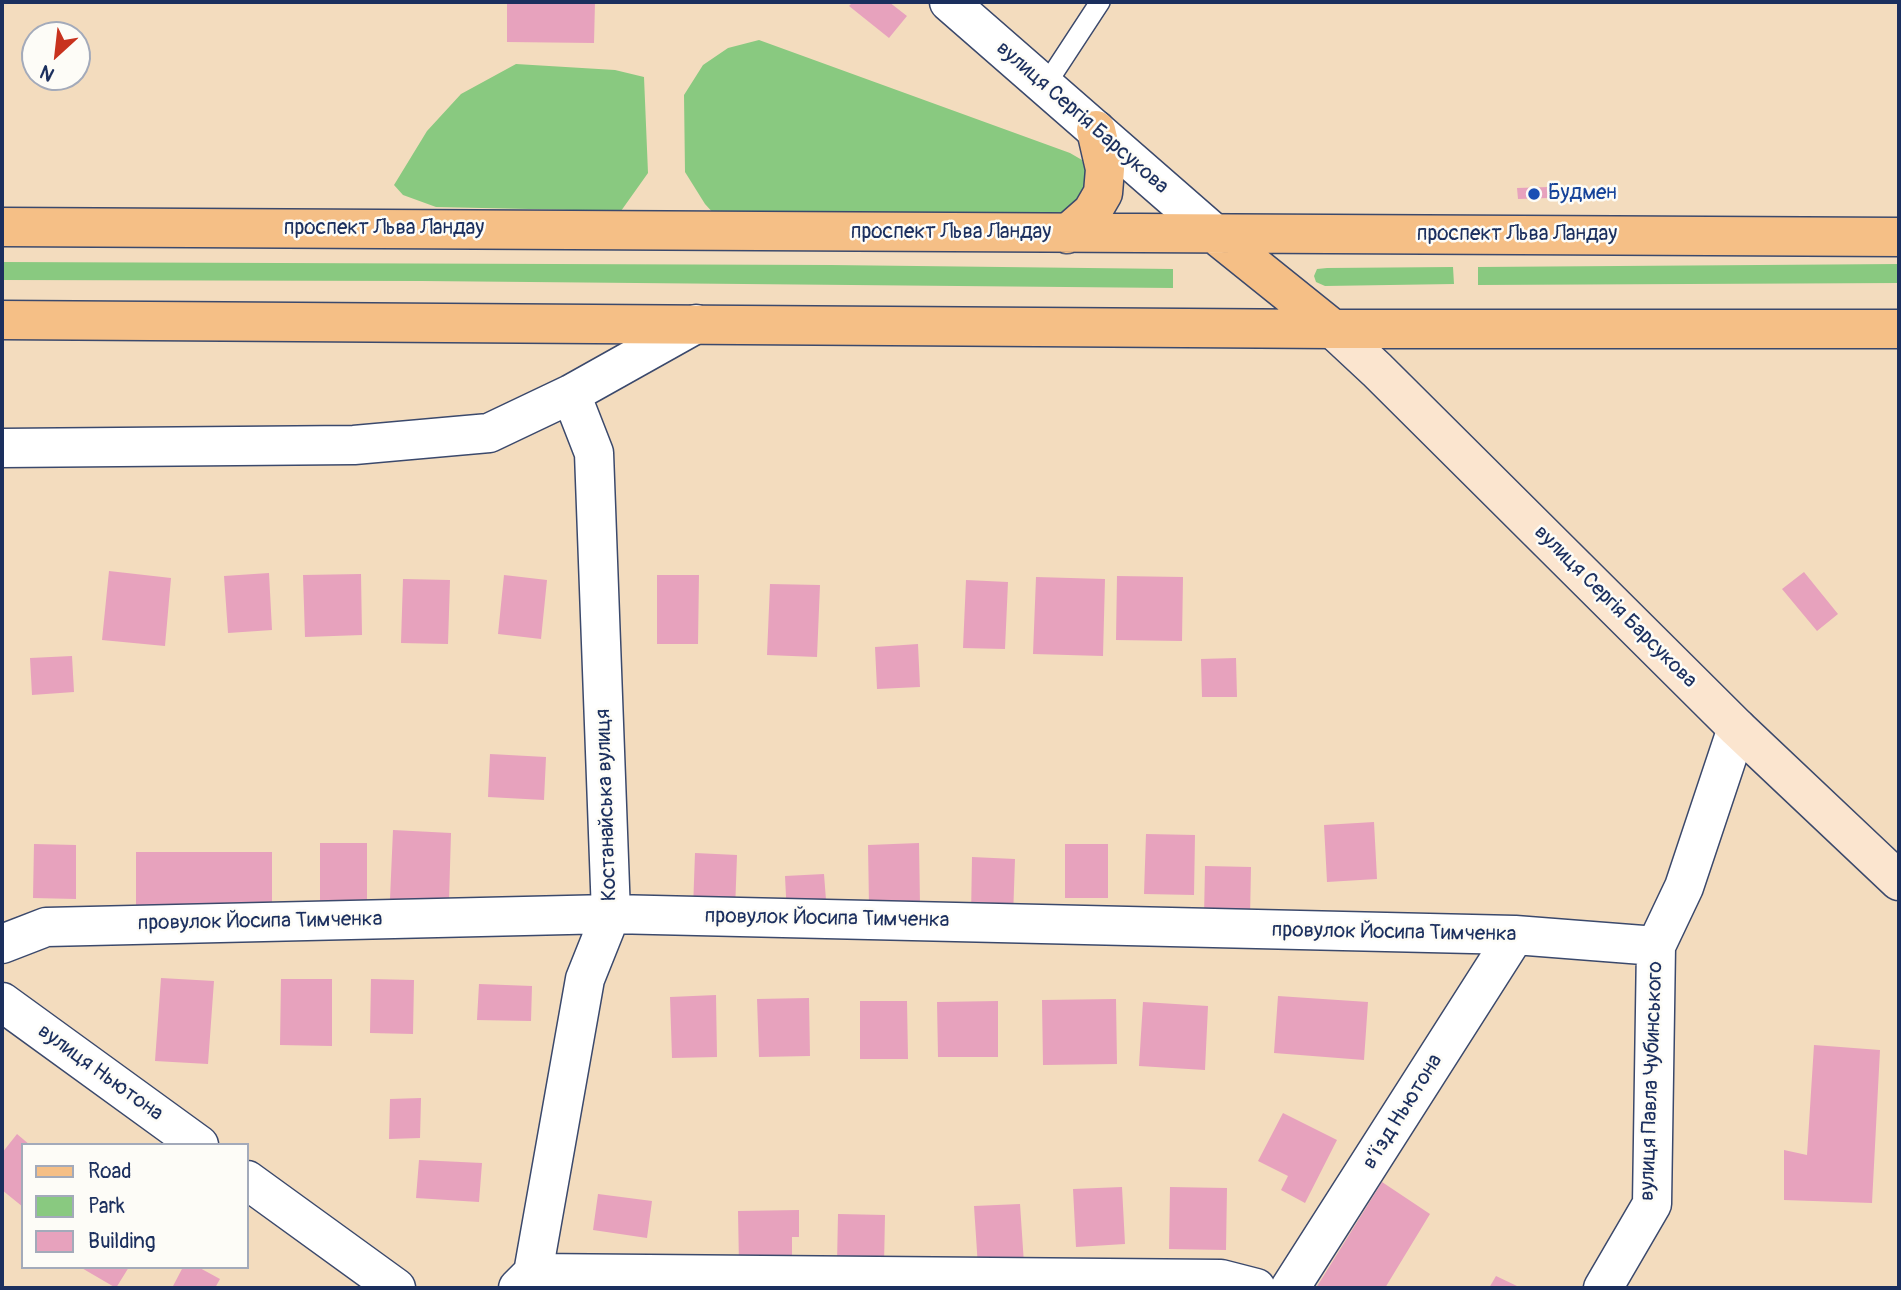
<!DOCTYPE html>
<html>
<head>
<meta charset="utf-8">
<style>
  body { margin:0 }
  #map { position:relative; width:1901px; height:1290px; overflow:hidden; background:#f3dcbe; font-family:Pangolin,sans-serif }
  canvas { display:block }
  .frame { position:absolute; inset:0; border:4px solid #1b2f5e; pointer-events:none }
  .legend { position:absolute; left:21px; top:1143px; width:228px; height:126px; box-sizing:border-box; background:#fdfcf7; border:2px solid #a3aaba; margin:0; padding:9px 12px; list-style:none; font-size:21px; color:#1b2f5e }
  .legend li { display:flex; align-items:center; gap:14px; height:35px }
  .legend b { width:35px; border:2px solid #a3aaba }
  .north { position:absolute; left:21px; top:21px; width:70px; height:70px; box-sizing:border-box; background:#fdfcf7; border:2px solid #a3aaba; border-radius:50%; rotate:207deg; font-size:19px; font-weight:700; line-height:28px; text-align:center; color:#1b2f5e }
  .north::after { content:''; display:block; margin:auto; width:24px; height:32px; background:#c8321e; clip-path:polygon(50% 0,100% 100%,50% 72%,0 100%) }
</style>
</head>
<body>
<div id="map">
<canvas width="1901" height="1290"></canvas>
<div class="frame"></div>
<ul class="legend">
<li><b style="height:9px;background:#f5bf86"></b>Road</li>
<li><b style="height:19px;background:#89c980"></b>Park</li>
<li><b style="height:19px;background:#e7a2bd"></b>Building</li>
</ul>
<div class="north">N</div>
</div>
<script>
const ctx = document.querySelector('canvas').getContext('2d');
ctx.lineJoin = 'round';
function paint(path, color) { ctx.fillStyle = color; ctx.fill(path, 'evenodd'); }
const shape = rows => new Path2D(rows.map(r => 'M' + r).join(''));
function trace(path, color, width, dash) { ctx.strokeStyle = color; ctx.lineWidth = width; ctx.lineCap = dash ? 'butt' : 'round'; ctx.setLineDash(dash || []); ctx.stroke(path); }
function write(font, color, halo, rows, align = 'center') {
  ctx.font = font + ' Pangolin,sans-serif'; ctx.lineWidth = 5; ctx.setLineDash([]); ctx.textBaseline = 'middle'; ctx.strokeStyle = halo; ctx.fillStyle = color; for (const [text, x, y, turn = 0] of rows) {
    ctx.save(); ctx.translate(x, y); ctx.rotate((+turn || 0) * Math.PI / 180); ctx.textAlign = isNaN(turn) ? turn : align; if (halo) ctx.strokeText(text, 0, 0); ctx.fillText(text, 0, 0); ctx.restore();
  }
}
paint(shape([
  [759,40,1070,153,1082,160,1088,179,1078,207,1068,217,715,215,705,204,685,172,684,95,703,65,728,48],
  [516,64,615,70,644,77,648,173,621,211,436,207,403,195,394,185,427,131,461,94],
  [2,262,831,265,1173,269,1173,288,422,281,2,280],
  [1899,264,1899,283,1478,285,1478,267],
  [1453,267,1454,284,1325,286,1316,282,1314,276,1317,269,1327,268]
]), '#89c980');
paint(shape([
  [507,2,595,2,594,43,507,42],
  [853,2,889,2,907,16,889,38,849,6],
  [1549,187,1549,198,1518,199,1517,188],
  [109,571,171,578,165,646,102,640],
  [1804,572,1838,614,1817,631,1782,589],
  [269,573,272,630,228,633,224,576],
  [361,574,362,635,305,637,303,575],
  [504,575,547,580,541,639,498,634],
  [657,575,699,575,698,644,657,644],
  [1117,576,1183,577,1182,641,1116,640],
  [1036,577,1105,579,1103,656,1033,654],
  [403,579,450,580,448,644,401,643],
  [966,580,1008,582,1005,649,963,648],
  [770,584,820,585,817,657,767,655],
  [918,644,920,687,877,689,875,647],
  [72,656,74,692,32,695,30,658],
  [1236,658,1237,697,1202,697,1201,659],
  [490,754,546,757,544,800,488,797],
  [1374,822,1377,879,1327,882,1324,825],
  [393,830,451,833,449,901,390,899],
  [1146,834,1195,835,1194,895,1144,894],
  [320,843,367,843,367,902,320,901],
  [919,843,920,905,869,906,868,845],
  [34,844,76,845,76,899,33,898],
  [1065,844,1108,844,1108,898,1065,898],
  [136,852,272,852,272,905,136,905],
  [695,853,737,855,735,911,693,909],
  [972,857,1015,859,1013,918,971,917],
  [1205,866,1251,867,1250,918,1204,917],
  [824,874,827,913,787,916,785,876],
  [161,978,214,981,208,1064,155,1061],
  [281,979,332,979,332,1046,280,1045],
  [371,979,414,980,413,1034,370,1033],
  [479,984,532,986,531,1021,477,1020],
  [716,995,717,1057,672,1058,670,997],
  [1278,996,1368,1002,1364,1060,1274,1053],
  [809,998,810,1056,759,1057,757,999],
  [1116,999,1117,1064,1043,1065,1042,1000],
  [860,1001,907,1001,908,1059,860,1059],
  [998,1001,998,1057,938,1057,937,1002],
  [1143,1002,1208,1006,1205,1070,1139,1066],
  [1814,1045,1880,1050,1872,1203,1784,1200,1784,1150,1807,1155],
  [421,1098,420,1138,389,1139,390,1099],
  [1283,1113,1337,1140,1305,1203,1281,1190,1288,1176,1258,1161],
  [17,1134,30,1145,23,1145,23,1207,2,1190,2,1153],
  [419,1160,482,1163,479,1202,416,1198],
  [1382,1182,1430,1214,1385,1288,1316,1288],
  [1122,1187,1125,1244,1076,1247,1073,1189],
  [1170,1187,1227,1188,1226,1250,1169,1249],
  [598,1194,652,1201,647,1238,593,1230],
  [1020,1204,1024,1264,978,1267,974,1206],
  [799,1210,799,1237,792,1237,792,1264,739,1265,738,1211],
  [838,1214,885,1215,884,1265,837,1264],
  [80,1267,129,1267,116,1288],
  [183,1267,198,1267,220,1279,215,1288,172,1288],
  [1496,1276,1517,1286,1515,1288,1489,1288]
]), '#e7a2bd');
const service = shape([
  [1045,86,1100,2]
]);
const minor = shape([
  [949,2,1216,235],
  [2,448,354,445,489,433,571,394,696,324],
  [2,944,46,927,611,914,1515,935,1656,946],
  [2,1002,199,1145],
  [247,1180,396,1288],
  [533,1273,1221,1279,1256,1288],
  [518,1288,533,1273,585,979,611,914,594,453,571,394],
  [1290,1288,1515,935],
  [1603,1288,1652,1204,1656,946,1684,887,1737,728]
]);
const secondary = shape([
  [1333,329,1377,370,1737,728,1899,881]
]);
const primary = shape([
  [2,227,1899,237],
  [1067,234,1092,212,1103,193,1105,169,1096,130],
  [1216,235,1333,329],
  [2,320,1333,329,1899,329]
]);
trace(service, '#3b496c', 22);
trace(minor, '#3b496c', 41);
trace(secondary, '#3b496c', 41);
trace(primary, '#3b496c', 41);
trace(service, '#fff', 19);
trace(minor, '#fff', 38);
trace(secondary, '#fbe5cf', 38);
trace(primary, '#f5bf86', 38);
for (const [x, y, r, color] of [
  [1534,194,7,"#1a4fb4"]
]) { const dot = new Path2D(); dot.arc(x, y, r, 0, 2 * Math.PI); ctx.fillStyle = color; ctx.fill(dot); trace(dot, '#fdfcf7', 2.5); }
write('21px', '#1b2f5e', '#fdfcf7', [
  ["вулиця Сергія Барсукова",1082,118,41],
  ["проспект Льва Ландау",384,229],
  ["проспект Льва Ландау",951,233],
  ["проспект Льва Ландау",1517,235],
  ["вулиця Сергія Барсукова",1615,607,45],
  ["Костанайська вулиця",607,805,-92],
  ["провулок Йосипа Тимченка",827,919,1],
  ["провулок Йосипа Тимченка",260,922,-1],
  ["провулок Йосипа Тимченка",1394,933,1],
  ["вулиця Ньютона",100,1073,36],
  ["вулиця Павла Чубинського",1652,1081,-88],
  ["в’їзд Ньютона",1403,1112,-58]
]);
write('21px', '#164399', '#fdfcf7', [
  ["Будмен",1548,194]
], 'left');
</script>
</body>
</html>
